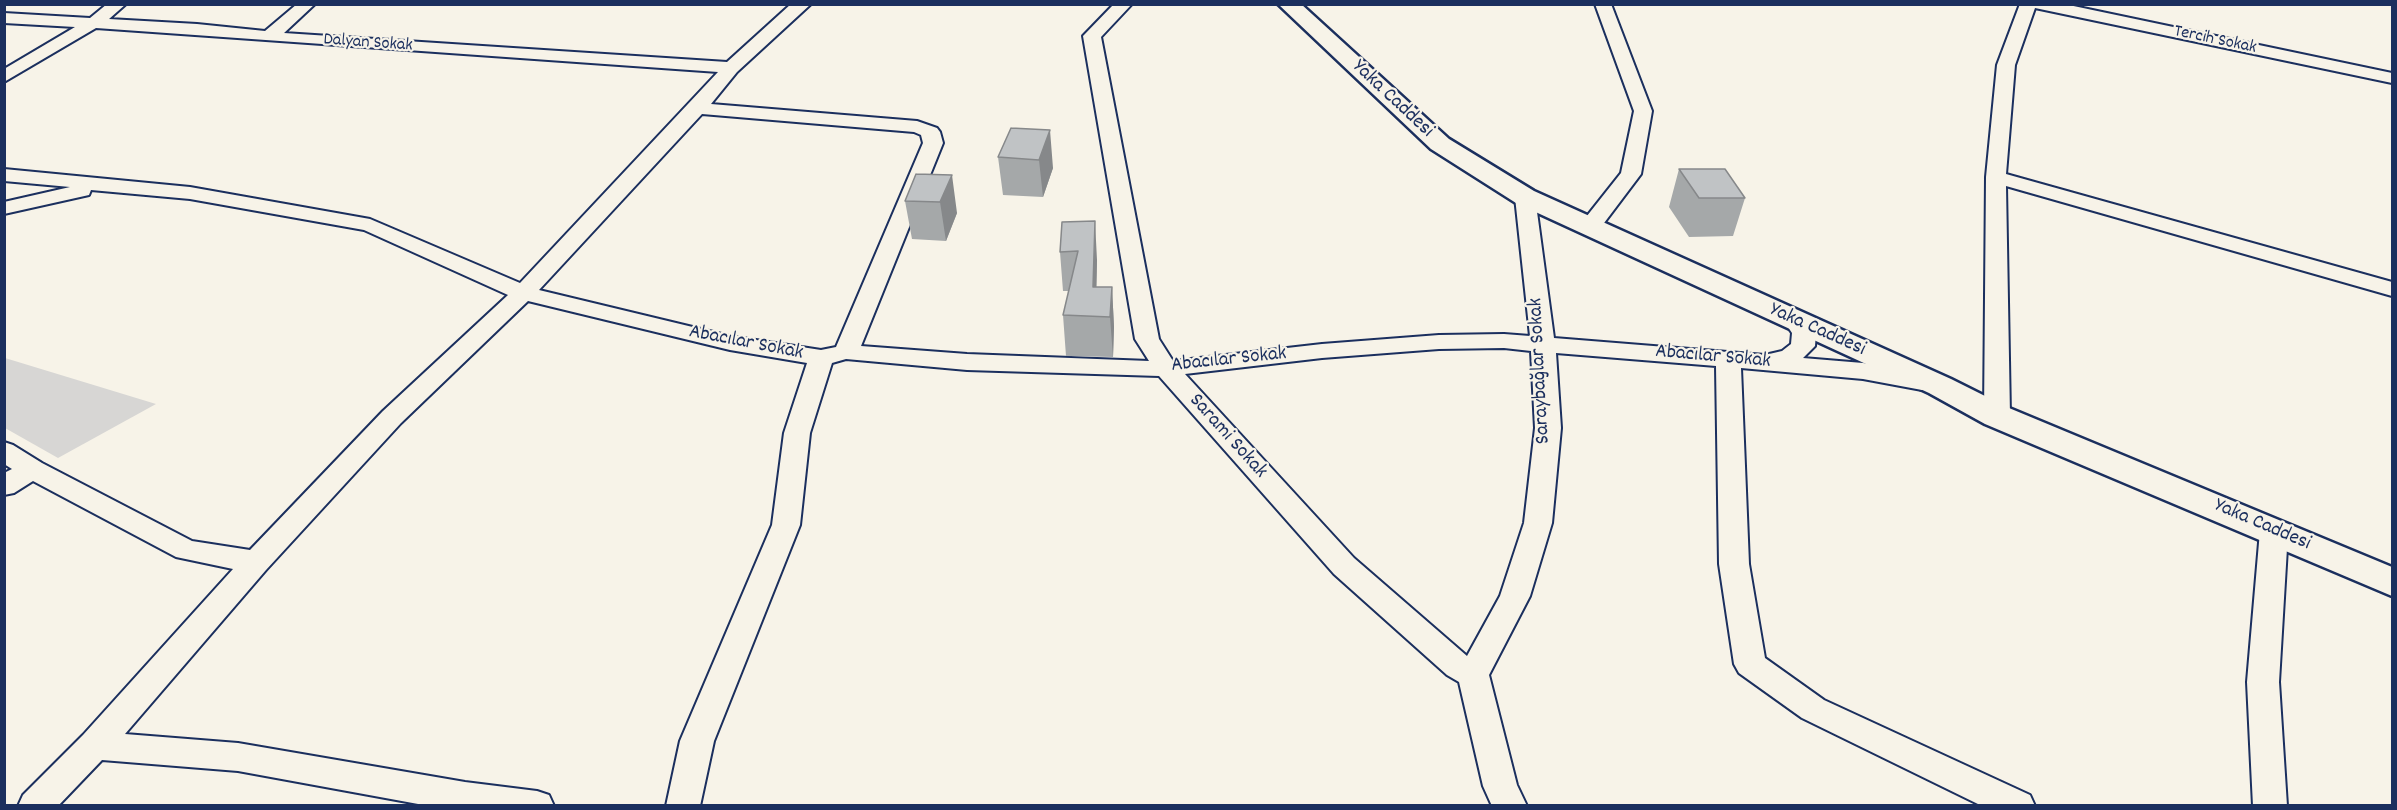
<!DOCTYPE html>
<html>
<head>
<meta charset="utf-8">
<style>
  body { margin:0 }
  #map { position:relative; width:2397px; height:810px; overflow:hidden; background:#f7f3e8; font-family:Dekko,sans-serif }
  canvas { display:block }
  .frame { position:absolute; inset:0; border:6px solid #1b2f5e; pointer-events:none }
</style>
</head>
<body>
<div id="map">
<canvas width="2397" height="810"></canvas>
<div class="frame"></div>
</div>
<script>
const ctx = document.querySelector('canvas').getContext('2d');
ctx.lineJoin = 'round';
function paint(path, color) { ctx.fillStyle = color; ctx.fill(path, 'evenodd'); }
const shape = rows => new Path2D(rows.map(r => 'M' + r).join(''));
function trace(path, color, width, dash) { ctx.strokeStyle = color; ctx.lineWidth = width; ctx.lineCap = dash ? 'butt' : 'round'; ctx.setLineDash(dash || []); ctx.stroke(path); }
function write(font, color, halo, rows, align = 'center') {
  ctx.font = font + ' Dekko,sans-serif'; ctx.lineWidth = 4.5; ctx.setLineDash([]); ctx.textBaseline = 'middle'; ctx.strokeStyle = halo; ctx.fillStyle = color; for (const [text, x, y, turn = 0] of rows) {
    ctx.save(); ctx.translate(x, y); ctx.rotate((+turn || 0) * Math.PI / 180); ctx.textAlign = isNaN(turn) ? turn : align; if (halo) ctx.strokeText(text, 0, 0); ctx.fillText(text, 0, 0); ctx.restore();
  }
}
paint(shape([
  [4,358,5,358,156,404,58,458,5,428]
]), '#d7d6d4');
const street = shape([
  [107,4,126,4,109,19,197,24,265,31,297,4,315,4,284,33,727,62,791,4,811,4,737,72,711,104,917,121,937,128,940,132,943,143,861,346,967,354,1149,361,1135,339,1083,36,1114,4,1132,4,1101,37,1159,339,1173,361,1322,344,1439,335,1504,334,1530,336,1515,197,1518,193,1525,191,1532,193,1535,197,1554,338,1765,355,1782,351,1791,344,1792,333,1784,321,1788,316,1796,314,1804,316,1816,333,1815,346,1803,358,1863,363,1931,376,1934,382,1931,388,1922,390,1863,379,1741,368,1749,564,1765,658,1824,700,2030,795,2035,806,1982,806,1802,718,1739,673,1734,664,1719,564,1716,366,1556,353,1561,428,1552,523,1530,596,1489,675,1517,785,1527,806,1492,806,1483,786,1459,682,1447,675,1334,574,1159,376,967,370,846,359,832,363,810,433,800,525,714,741,700,806,666,806,680,741,772,525,784,433,807,363,730,350,528,301,401,423,266,570,125,734,238,743,465,782,537,791,549,795,554,806,429,806,238,771,102,760,58,806,18,806,23,795,83,735,233,569,176,557,33,481,14,493,4,495,4,473,12,469,4,464,4,442,13,445,42,463,192,541,250,550,383,411,508,295,364,230,190,199,91,190,89,195,4,214,4,202,70,187,4,181,4,169,190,187,370,219,520,283,718,72,96,28,4,82,4,69,75,27,4,23,4,13,90,18,107,4],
  [702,114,914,132,921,135,923,143,836,347,821,350,730,336,539,290,702,114],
  [1504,348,1531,351,1535,428,1524,523,1500,596,1467,656,1354,558,1185,374,1322,358,1439,349,1504,348],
  [1595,4,1611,4,1652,111,1641,174,1598,231,1590,232,1582,231,1579,226,1621,173,1634,111,1595,4],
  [2020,4,2064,4,2392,73,2392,83,2035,8,2015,65,2006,174,2392,282,2392,296,2006,186,2010,416,2006,422,1997,424,1988,422,1984,416,1986,177,1997,65,2020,4],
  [2274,521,2284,524,2288,531,2279,682,2287,806,2253,806,2247,682,2260,531,2264,524,2274,521]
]);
const secondary = shape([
  [1278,4,1301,4,1449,139,1534,191,1951,379,2009,408,2392,567,2392,596,1985,424,1929,393,1516,203,1431,149,1278,4]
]);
trace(street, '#1b2f5e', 4);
trace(secondary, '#1b2f5e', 5);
paint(street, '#f7f3e8');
paint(secondary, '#f7f3e8');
paint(shape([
  [1011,128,1053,168,1043,197,1003,195,998,157],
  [1679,169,1745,198,1733,236,1689,237,1669,207],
  [916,174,957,213,946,241,912,239,905,201],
  [1062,222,1097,260,1096,287,1112,287,1114,327,1113,357,1066,356,1063,315,1069,291,1063,291,1060,252]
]), '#a5a8a9');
paint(shape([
  [1050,130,1053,168,1043,197,1039,160],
  [952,175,957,213,946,241,940,202],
  [1095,221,1097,260,1096,316,1093,287],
  [1112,287,1114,327,1113,357,1110,317]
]), '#86888a');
const building = shape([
  [1011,128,1050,130,1039,160,998,157,1011,128],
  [1679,169,1725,169,1745,198,1699,198,1679,169],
  [916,174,952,175,940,202,905,201,916,174],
  [1095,221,1093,287,1112,287,1110,317,1063,315,1078,251,1060,252,1062,222,1095,221]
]);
paint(building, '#c0c3c5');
trace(building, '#86888a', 1.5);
write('18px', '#1b2f5e', '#f7f3e8', [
  ["Tercih Sokak",2215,41,12],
  ["Dalyan Sokak",368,44,4]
]);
write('21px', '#1b2f5e', '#f7f3e8', [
  ["Yaka Caddesi",1392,100,43],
  ["Yaka Caddesi",1817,331,24],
  ["Abacılar Sokak",746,344,11],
  ["Abacılar Sokak",1713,358,5],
  ["Abacılar Sokak",1229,361,-6],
  ["Saraybağlar Sokak",1541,371,-93],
  ["Sarami Sokak",1227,437,48],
  ["Yaka Caddesi",2262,526,23]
]);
</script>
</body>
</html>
